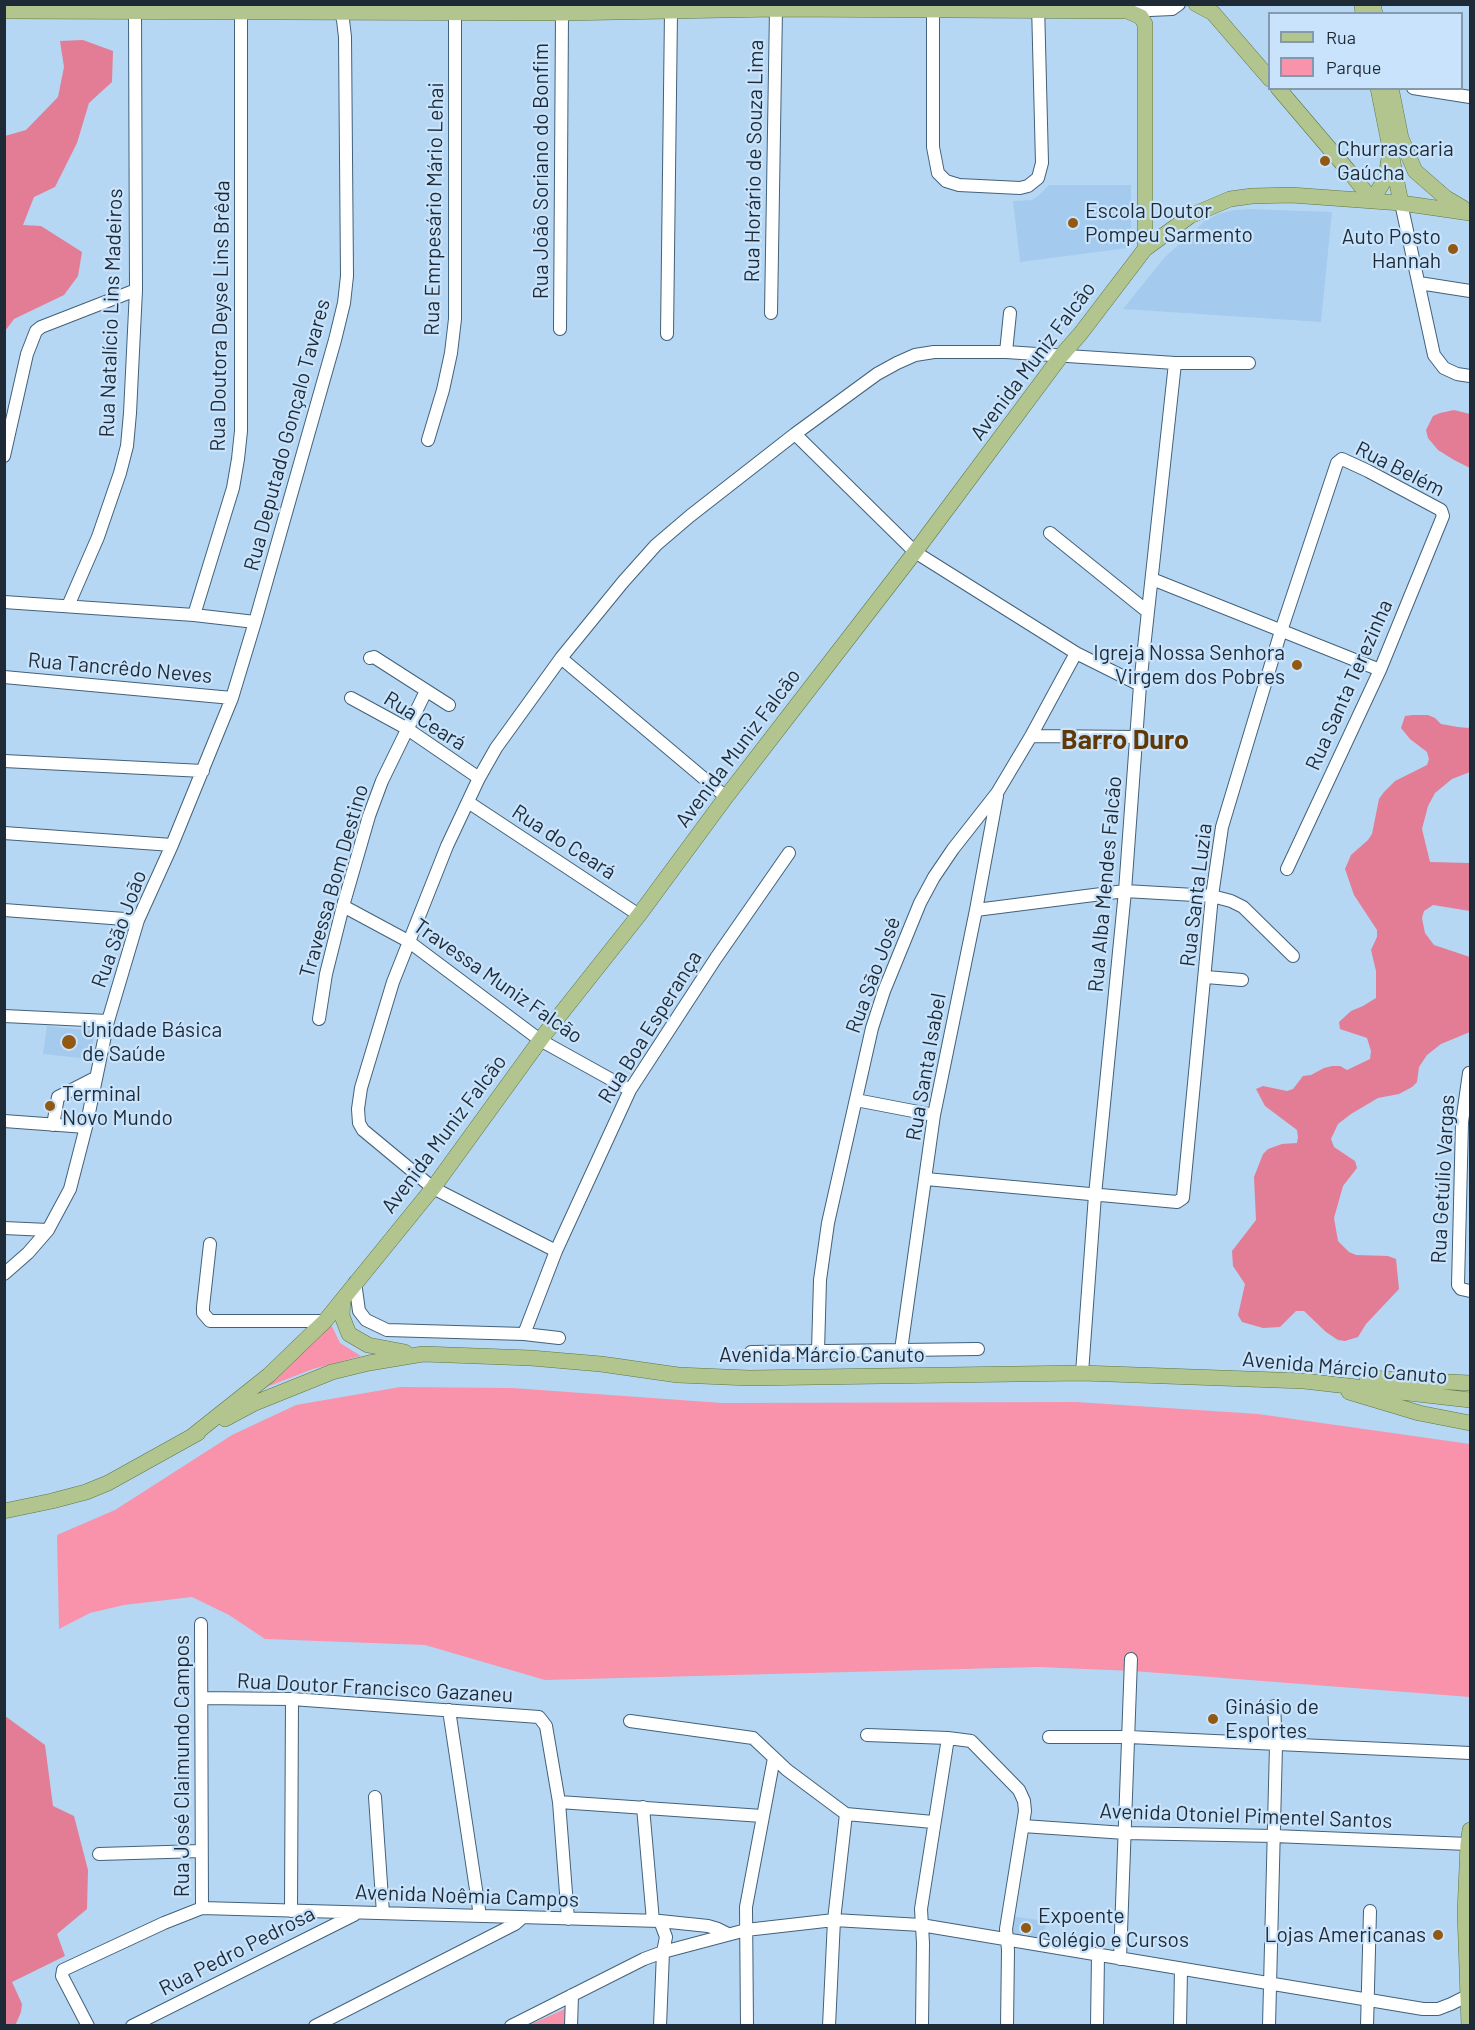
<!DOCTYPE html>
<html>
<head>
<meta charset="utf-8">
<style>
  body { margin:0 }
  #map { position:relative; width:1475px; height:2030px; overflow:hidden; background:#b5d7f4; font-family:Barlow,sans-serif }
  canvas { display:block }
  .frame { position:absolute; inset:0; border:6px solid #1e2b36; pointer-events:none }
  .legend { position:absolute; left:1268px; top:12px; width:195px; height:78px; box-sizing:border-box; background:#c8e3fb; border:2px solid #8499ac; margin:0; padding:8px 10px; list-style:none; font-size:18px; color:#1e2b36 }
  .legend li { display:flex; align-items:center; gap:12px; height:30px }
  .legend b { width:30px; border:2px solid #8499ac }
</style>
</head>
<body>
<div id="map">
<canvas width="1475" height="2030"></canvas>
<div class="frame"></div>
<ul class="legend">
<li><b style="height:8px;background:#b3c58f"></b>Rua</li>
<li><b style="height:16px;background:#f893ab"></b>Parque</li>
</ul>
</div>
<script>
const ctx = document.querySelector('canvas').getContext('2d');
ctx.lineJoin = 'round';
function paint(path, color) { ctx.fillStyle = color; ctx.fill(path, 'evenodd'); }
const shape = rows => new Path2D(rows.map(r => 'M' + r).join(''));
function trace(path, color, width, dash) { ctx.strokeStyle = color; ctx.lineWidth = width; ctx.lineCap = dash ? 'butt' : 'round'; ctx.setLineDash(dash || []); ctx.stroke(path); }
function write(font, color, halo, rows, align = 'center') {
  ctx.font = font + ' Barlow,sans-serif'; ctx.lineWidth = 4.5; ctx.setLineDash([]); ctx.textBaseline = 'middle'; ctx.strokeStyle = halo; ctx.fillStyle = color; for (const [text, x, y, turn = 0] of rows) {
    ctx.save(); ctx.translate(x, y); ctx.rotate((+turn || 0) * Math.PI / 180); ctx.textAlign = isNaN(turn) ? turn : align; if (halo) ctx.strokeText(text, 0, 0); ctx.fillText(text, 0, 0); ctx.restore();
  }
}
paint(shape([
  [1049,185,1131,185,1131,244,1128,248,1020,262,1013,201,1032,200,1038,196],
  [1249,209,1332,212,1321,322,1123,309,1164,258,1205,221,1218,214,1234,210],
  [47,1026,95,1031,90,1059,43,1054],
  [1009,1916,1046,1921,1044,1941,1006,1936]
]), '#a4cbed');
paint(shape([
  [330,1322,340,1343,361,1356,313,1369,264,1388,307,1349],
  [400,1387,512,1388,722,1403,1076,1402,1258,1414,1470,1444,1470,1697,1133,1671,1038,1667,545,1680,425,1645,265,1639,229,1615,192,1597,124,1605,90,1613,59,1629,57,1535,115,1510,232,1435,296,1405],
  [565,2009,564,2025,529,2025]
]), '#f893ab');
paint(shape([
  [83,40,113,51,112,82,89,103,77,143,55,187,34,197,23,225,41,226,82,252,78,276,64,295,14,319,5,331,5,136,26,130,58,97,64,67,60,41],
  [1454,410,1470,414,1470,468,1454,460,1438,450,1428,438,1426,430,1433,416,1440,413],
  [1413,715,1428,715,1435,718,1441,724,1458,727,1468,728,1470,726,1470,772,1452,779,1435,793,1428,806,1422,829,1430,862,1470,863,1470,911,1433,905,1424,911,1422,918,1425,933,1434,945,1470,957,1470,1032,1441,1044,1427,1055,1419,1067,1417,1082,1412,1087,1399,1094,1378,1098,1351,1114,1338,1124,1331,1139,1334,1147,1355,1161,1357,1168,1343,1186,1334,1218,1338,1241,1349,1252,1356,1255,1388,1256,1396,1259,1399,1289,1366,1324,1358,1337,1345,1341,1338,1340,1326,1332,1304,1311,1296,1311,1280,1327,1263,1328,1242,1322,1238,1315,1245,1284,1233,1266,1232,1251,1256,1220,1254,1177,1263,1154,1268,1149,1282,1144,1297,1143,1298,1137,1297,1130,1265,1106,1256,1089,1263,1086,1287,1091,1293,1089,1303,1076,1311,1075,1324,1068,1332,1066,1340,1066,1347,1070,1370,1059,1371,1051,1367,1038,1340,1029,1339,1022,1351,1011,1363,1006,1376,998,1376,971,1371,950,1377,937,1377,930,1354,895,1345,869,1351,855,1368,840,1372,834,1379,799,1384,792,1395,781,1427,765,1429,759,1427,752,1410,739,1401,728,1405,716],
  [5,1716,45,1745,53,1806,74,1816,88,1870,87,1909,57,1934,65,1956,12,1982,22,2004,21,2012,15,2026,4,2025]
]), '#e37c95');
const minor = shape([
  [933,9,933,147,938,173,946,181,959,185,1020,188,1028,186,1038,178,1042,163,1038,4],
  [1128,11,1172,9,1179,4],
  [1413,88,1470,97],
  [1401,203,1434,355,1444,368,1457,374,1470,376],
  [1419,283,1470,291],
  [771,313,776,9],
  [560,329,562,13],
  [667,334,671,12],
  [1006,352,1010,313],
  [795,434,915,552,1076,653,1140,685],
  [428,440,443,390,451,353,455,319,455,12],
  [4,456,27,354,36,331,41,327,136,290],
  [1050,533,1148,612],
  [1152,579,1380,670],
  [4,602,194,615,255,622],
  [68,606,98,537,120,473,127,446,130,413,136,290,135,11],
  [194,615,233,488,238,459,241,431,241,11],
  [370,658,374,657,449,705],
  [561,658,726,797],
  [4,677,232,698],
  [351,698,406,728,479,778],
  [1031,736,1138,737],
  [4,761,203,771],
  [468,802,639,915],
  [4,833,172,845],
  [343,906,408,941,540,1040,630,1090],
  [4,910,138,920],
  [976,910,1125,891,1212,896,1231,901,1243,907,1293,956],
  [1206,977,1242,980],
  [4,1016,108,1021],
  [319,1019,326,974,343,906,369,816,382,781,426,691],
  [1469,1073,1462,1122,1458,1285,1461,1289,1470,1291],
  [856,1100,934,1115],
  [4,1121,86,1127],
  [53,1125,58,1097,95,1078],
  [926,1179,1177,1202,1183,1198,1212,896,1222,827,1281,631,1337,463,1342,459,1368,471,1441,510,1443,516,1380,670,1287,869],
  [4,1228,48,1230],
  [210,1244,203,1307,203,1313,210,1321,325,1321],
  [556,1251,433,1188,363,1130,359,1123,358,1109,361,1088,393,982,447,846,479,778,496,748,561,658,623,582,656,545,690,516,795,434,877,374,897,363,915,355,934,352,1006,352,1175,363,1249,363],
  [4,1274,28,1253,48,1230,70,1189,86,1127,108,1021,138,920,172,845,232,698,255,622,335,340,344,303,347,276,345,37,343,20,338,4],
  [355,1282,359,1311,366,1320,387,1330,524,1334,559,1338],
  [524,1334,556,1251,630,1090,716,958,789,853],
  [901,1350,934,1115,976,910,997,796],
  [818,1351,820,1280,828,1223,872,1028,884,991,920,903,934,877,953,849,997,793,1031,736,1076,653],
  [751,1352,978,1349],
  [1082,1373,1095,1195,1125,891,1140,685,1175,363],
  [201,1624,202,1908],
  [202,1698,292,1699,539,1717,546,1726,559,1802,568,1919],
  [449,1710,480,1916],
  [630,1721,753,1738,787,1770,846,1814,933,1822],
  [867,1735,948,1738,971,1741,1019,1790,1024,1801,1025,1811,1006,1929,1008,1950,1007,2026],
  [1049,1737,1129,1737,1470,1753],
  [375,1797,383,1913],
  [559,1802,762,1816],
  [643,1807,653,1921],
  [1023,1826,1125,1833,1274,1836,1468,1844],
  [99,1854,201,1851],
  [291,1911,292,1699],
  [660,1921,666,1937,663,1952,660,2026],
  [1120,1959,1131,1659],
  [88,2026,62,1976,63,1970,164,1923,202,1908,660,1921,708,1926,718,1929,728,1934],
  [132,2026,354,1915],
  [315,2026,515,1924,523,1917],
  [511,2026,644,1959,663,1952,746,1930,834,1920,921,1925,1423,2009,1438,2009,1451,2004,1467,1996],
  [571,2026,572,1995],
  [747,2026,746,1907,774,1758],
  [829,2026,834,1920,846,1814],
  [922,2026,923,1943,921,1909,948,1738],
  [1097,2026,1098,1955],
  [1180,2026,1181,1969],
  [1269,2026,1276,1745,1274,1706],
  [1367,2026,1370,1911]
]);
const major = shape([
  [1196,4,1213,13,1270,79],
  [1362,4,1363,14],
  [1373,4,1375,14],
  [4,11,562,13,776,9,1127,11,1141,17,1145,24,1145,249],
  [1278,88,1352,175,1372,200],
  [1378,88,1401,203],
  [1391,88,1401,138,1415,171,1446,198,1463,208],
  [1372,200,1386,178,1389,158],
  [343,1299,342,1316,349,1334,368,1345,405,1352],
  [1367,1378,1470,1383],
  [1349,1392,1419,1413,1470,1423],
  [225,1419,255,1403,332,1372,369,1363,423,1354,531,1358,601,1364,678,1375,749,1378,1082,1373,1304,1381,1470,1400],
  [191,1437,269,1375,325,1321,433,1188,544,1035,639,915,726,797,915,552,1061,356,1081,333,1145,249,1190,216,1230,199,1252,196,1291,195,1401,203,1470,213],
  [4,1511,52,1501,86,1492,108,1483,198,1433],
  [1469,2026,1465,1912,1468,1844,1470,1830]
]);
trace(minor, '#43617a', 14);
trace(major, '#5e7640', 16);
trace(minor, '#fff', 12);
trace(major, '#b3c58f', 15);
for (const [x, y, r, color] of [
  [1325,161,6,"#925913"],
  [1073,223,6,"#925913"],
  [1453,249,6,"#925913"],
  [1297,665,6,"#925913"],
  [69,1042,8,"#925913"],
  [50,1106,6,"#925913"],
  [1213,1719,6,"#925913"],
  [1026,1928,6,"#925913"],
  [1438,1935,6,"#925913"]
]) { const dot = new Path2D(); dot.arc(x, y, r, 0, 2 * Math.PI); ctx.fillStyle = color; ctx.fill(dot); trace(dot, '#c8e3fb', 2); }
write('21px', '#1e2b36', '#c8e3fb', [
  ["Churrascaria",1337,149],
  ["Gaúcha",1337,173],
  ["Escola Doutor",1085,211],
  ["Pompeu Sarmento",1085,235],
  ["Auto Posto",1441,237,"right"],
  ["Hannah",1441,261,"right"],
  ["Igreja Nossa Senhora",1285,653,"right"],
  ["Virgem dos Pobres",1285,677,"right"],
  ["Unidade Básica",82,1030],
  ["de Saúde",82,1054],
  ["Terminal",62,1094],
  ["Novo Mundo",62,1118],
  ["Ginásio de",1225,1707],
  ["Esportes",1225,1731],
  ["Expoente",1038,1916],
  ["Colégio e Cursos",1038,1940],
  ["Lojas Americanas",1426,1935,"right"]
], 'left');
write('21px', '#1e2b36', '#c8e3fb', [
  ["Rua Horário de Souza Lima",754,161,-89],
  ["Rua João Soriano do Bonfim",541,171,-90],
  ["Rua Emrpesário Mário Lehai",434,209,-89],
  ["Rua Natalício Lins Madeiros",111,313,-88],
  ["Rua Doutora Deyse Lins Brêda",220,316,-89],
  ["Avenida Muniz Falcão",1033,361,-53],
  ["Rua Deputado Gonçalo Tavares",287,435,-75],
  ["Rua Belém",1400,469,27],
  ["Rua Tancrêdo Neves",120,668,5],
  ["Rua Santa Terezinha",1349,685,-66],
  ["Rua Ceará",425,721,32],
  ["Avenida Muniz Falcão",738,748,-53],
  ["Rua do Ceará",564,842,33],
  ["Travessa Bom Destino",334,881,-74],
  ["Rua Alba Mendes Falcão",1105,884,-85],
  ["Rua Santa Luzia",1196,895,-83],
  ["Rua São João",119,929,-70],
  ["Rua São José",873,975,-70],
  ["Travessa Muniz Falcão",498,981,35],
  ["Rua Boa Esperança",650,1027,-58],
  ["Rua Santa Isabel",926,1067,-80],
  ["Avenida Muniz Falcão",444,1134,-53],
  ["Rua Getúlio Vargas",1443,1179,-87],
  ["Avenida Márcio Canuto",822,1355],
  ["Avenida Márcio Canuto",1345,1368,5],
  ["Rua Doutor Francisco Gazaneu",375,1688,3],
  ["Rua José Claimundo Campos",182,1766,-90],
  ["Avenida Otoniel Pimentel Santos",1246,1816,2],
  ["Avenida Noêmia Campos",467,1896,2],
  ["Rua Pedro Pedrosa",237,1951,-27]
]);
write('bold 27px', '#603909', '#c8e3fb', [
  ["Barro Duro",1125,740]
]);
</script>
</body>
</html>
